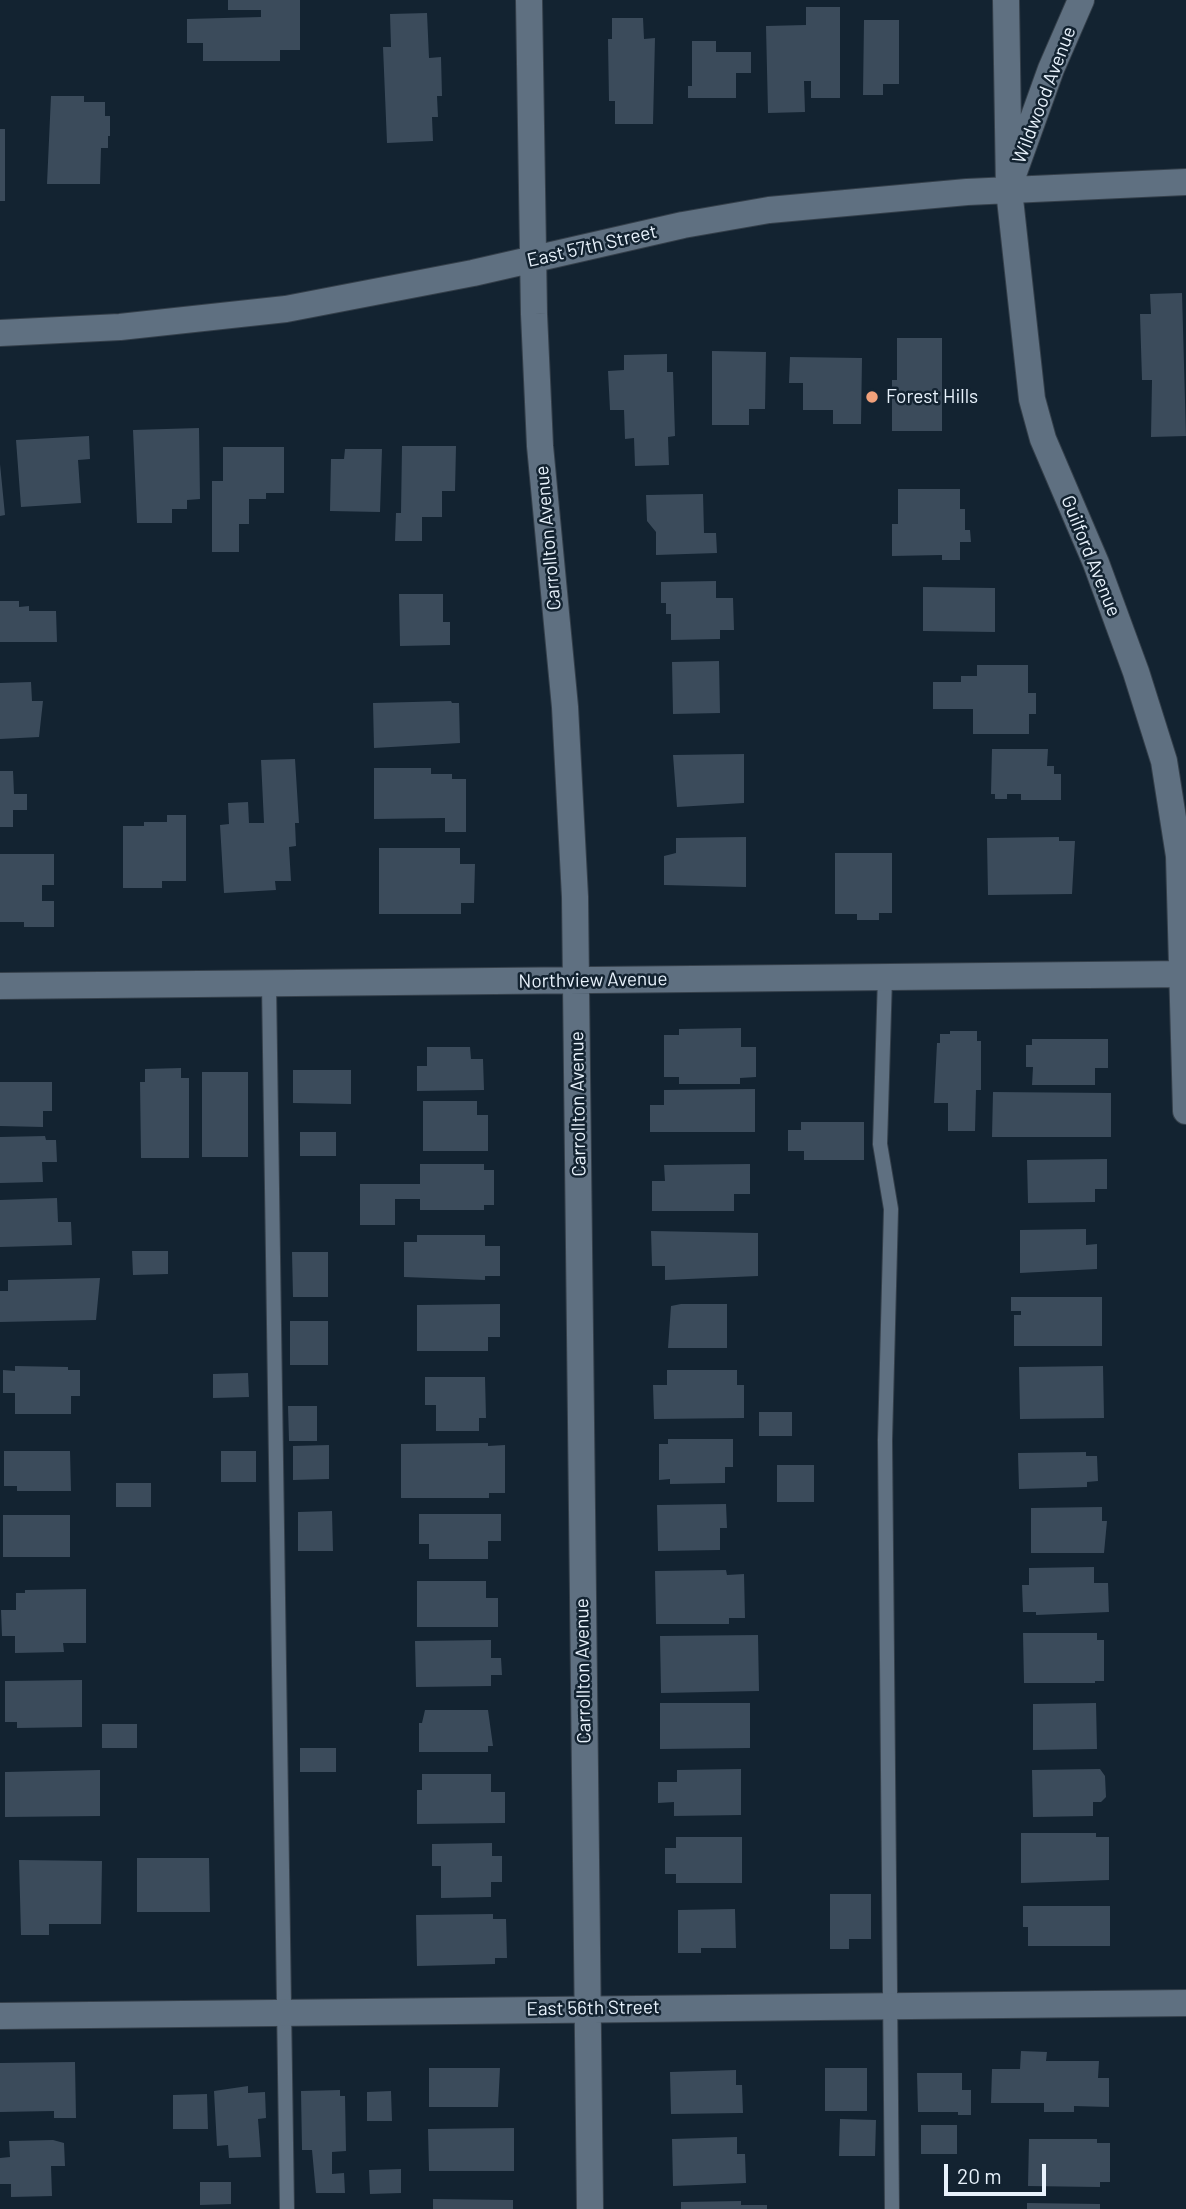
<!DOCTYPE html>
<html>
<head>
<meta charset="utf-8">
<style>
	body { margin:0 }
	#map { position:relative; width:1186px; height:2209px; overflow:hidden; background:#132331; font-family:Barlow,sans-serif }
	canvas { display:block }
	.scale { position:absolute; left:944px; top:2164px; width:102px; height:32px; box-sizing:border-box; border:4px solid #e8f2fc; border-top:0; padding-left:9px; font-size:21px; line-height:24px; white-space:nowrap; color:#e8f2fc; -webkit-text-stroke:5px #132331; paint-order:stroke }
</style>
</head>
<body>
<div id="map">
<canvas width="1186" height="2209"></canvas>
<div class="scale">20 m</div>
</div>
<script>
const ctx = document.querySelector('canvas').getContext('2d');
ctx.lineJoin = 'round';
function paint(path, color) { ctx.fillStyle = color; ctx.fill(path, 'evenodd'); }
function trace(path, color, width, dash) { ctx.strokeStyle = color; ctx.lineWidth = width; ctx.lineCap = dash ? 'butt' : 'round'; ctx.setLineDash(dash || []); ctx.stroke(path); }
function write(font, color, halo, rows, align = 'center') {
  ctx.font = font + ' Barlow,sans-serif'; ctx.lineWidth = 5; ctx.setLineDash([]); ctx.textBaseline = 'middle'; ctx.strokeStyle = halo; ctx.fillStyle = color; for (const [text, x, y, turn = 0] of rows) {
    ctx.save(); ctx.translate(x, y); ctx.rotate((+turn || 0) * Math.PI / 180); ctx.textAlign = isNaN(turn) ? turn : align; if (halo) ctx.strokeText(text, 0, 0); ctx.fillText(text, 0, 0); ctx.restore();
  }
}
const building = new Path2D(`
	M228 0H300V50H280V61H203V43H187V19L261 17V10H228Z
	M806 7H840V98H811V81H804L805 112 768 113 766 26 806 25Z
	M427 13 429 58 441 57 442 96H437L438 117H432L433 141 387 143 383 47H391L390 14Z
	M612 18H643L644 39 655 38 653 124H615V101H609L608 39H612Z
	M864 20H899V84H883V95H863Z
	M692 41H716V52H751V73H736V98H688V86H692Z
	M51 96H84V102H105V116H110V136H108V148H101L100 184H47Z
	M0 129H5V201H0Z
	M1182 293 1186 436 1151 437 1152 380H1142L1140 314H1151L1150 294Z
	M897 338H942V431H892V380H897Z
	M712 351 766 352 765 409H749V425H712Z
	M667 354V372H673L675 436 668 437 669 465 635 466 634 438 625 439 624 410H610L608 371 624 370V355Z
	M790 357 862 358 861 424H833V410H803V383H789Z
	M199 428 200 499 187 500V509H172V523H137L133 430Z
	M89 436 90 459 78 460 81 503 21 507 16 440Z
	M402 446H456L455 491H442V517H422V541H395L396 513H401Z
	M223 447H284V493H266V499H249V524H239V552H212V481H223Z
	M345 449H382L380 512 330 511 331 459H344Z
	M0 464 5 515 0 516Z
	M898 489H960V509H965V530H970L971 542H960V560H942V555L892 556V524H898Z
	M703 494 704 533H716L717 553 656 555V532L647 521 646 495Z
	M716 581V598H733L734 630H720V639L671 640V614H666V603H661V582Z
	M923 587 995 588V632L923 631Z
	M399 594H443V622H450V645L400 646Z
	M0 601H19V607L29 606V611H56L57 642H0Z
	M719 661 720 713 673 714 672 662Z
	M977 665H1028V693H1036V714H1029V734H973V709H933V682H961V676H977Z
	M31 682 32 701H43L39 737 0 739V683Z
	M451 701 452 703H459L460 743 374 748 373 703Z
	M992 749H1048L1047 766H1054V774H1061V800H1021V794H1007V799H995V794H991Z
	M744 754V803L677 807 673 755Z
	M295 759 299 823H295L296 846 289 847 291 881H275L276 890 224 893 220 825 229 824 228 803 248 802 249 823H264L261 760Z
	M374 768H431V774H452V779H466V832H445V818L374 819Z
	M0 771H13L14 794H27V810H13V827H0Z
	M167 815H186V881H162V888H123V826H144V822H167Z
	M746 837V887L664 885V856L676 853V838Z
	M1059 837V841H1075L1072 894 988 895 987 838Z
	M379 848H460V864H475L474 903H461V914H379Z
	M835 853H892V913H879V920H857V914H835Z
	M0 854H54V885H42V901H54V927H24V922H0Z
	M741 1028V1047H756V1077L740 1078V1084H679V1077H664V1035H679V1029Z
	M950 1031H977V1041H981V1090H976L975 1131H948V1103H934L937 1043H940V1034H950Z
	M1032 1039H1108V1068H1095V1085H1032L1033 1067H1026V1045H1032Z
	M427 1047H470L471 1059H483L484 1090 417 1091V1066H427Z
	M181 1068V1078H189V1158H141L140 1082H145V1069Z
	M293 1070H351V1104L293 1103Z
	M202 1072H248V1157H202Z
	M0 1082H52V1111H43V1127L0 1126Z
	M755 1089V1132H650V1105H664V1090Z
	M993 1092 1111 1093V1137H992Z
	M423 1101H477V1115H488V1151H423Z
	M801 1122H864V1160H804V1151H788V1130H801Z
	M300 1132H336V1156H300Z
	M45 1136 46 1140H56L57 1162H42L43 1182 0 1183V1137Z
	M1107 1159V1189H1095V1202L1028 1203 1027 1160Z
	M420 1164H484V1170H494V1205H484V1210H420V1199H395V1225H360V1184H420Z
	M750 1164V1194H734V1211H652V1181H665L664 1165Z
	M57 1198 58 1222H71L72 1245 0 1247V1200Z
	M1086 1229V1245L1097 1244V1269L1020 1273V1230Z
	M651 1231 758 1233V1276L665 1280V1266H652Z
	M417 1235H485V1246H500V1276H485V1280L404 1277V1242H417Z
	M132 1251H168V1274L133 1275Z
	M292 1252H328V1297H293Z
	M100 1278 96 1320 0 1322V1291H8V1280Z
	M1011 1297H1102V1346H1014V1315H1021V1311H1011Z
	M500 1304V1337H488V1351H417V1305Z
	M681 1304H727V1348H668L671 1306Z
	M290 1321H328V1365H290Z
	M15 1366 68 1367V1370H80V1396H71V1414H15V1393H3V1370L15 1371Z
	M1103 1366 1104 1418 1020 1419 1019 1367Z
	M667 1370H737V1385H744V1418L654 1419 653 1385H667Z
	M248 1373 249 1397 213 1398V1374Z
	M425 1377H485L486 1418H479V1431H436V1405H425Z
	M288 1406H317V1441H289Z
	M759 1412H792V1436H759Z
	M668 1439H733V1467H725V1483L670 1484V1479L659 1480V1444H668Z
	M488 1443V1446L505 1445V1493H489V1498H401V1444Z
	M329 1445V1479L293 1480V1446Z
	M4 1451H70L71 1491H17V1486H4Z
	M221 1451H256V1482H221Z
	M1086 1452V1456H1097L1098 1481 1087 1482V1487L1019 1489 1018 1453Z
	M777 1465H814V1502H777Z
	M116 1483H151V1507H116Z
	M726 1504 727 1528H720V1550L658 1551 657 1505Z
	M1102 1507V1521H1107L1104 1553H1031V1508Z
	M332 1511 333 1551H298V1512Z
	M419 1514H501V1541H488V1559H429V1544H419Z
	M3 1515H70V1557H3Z
	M1094 1567V1583H1108L1109 1612 1036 1615V1612H1023L1022 1585H1029V1568Z
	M726 1570 727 1575 744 1574 745 1618H729V1624H656L655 1571Z
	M417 1581H486V1598H498V1627H417Z
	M86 1589V1643H63L64 1652 15 1653V1636H2L1 1610H16V1593H25V1590Z
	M1023 1633H1097V1640H1104V1681H1095V1683H1024Z
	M758 1635 759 1691 661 1693 660 1636Z
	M491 1640V1658H501L502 1675H491V1686L416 1687 415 1641Z
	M82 1680V1727L17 1728V1722H5V1681Z
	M660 1703H750V1748L660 1749Z
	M1096 1703 1097 1749 1033 1750V1704Z
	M425 1710H488L493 1746H488V1752H419V1723H422Z
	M102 1724H137V1748H102Z
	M300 1748H336V1772H300Z
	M741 1769V1815L674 1816V1802L658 1803V1782H677V1770Z
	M1100 1769 1105 1776 1106 1797 1101 1802H1093V1816L1033 1817 1032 1770Z
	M100 1770V1816L5 1817V1772Z
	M422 1774H491V1792H505V1823L417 1824V1790H422Z
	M1021 1833H1096V1837H1109V1880L1021 1883Z
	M676 1837H742V1883H676V1874H665V1848H676Z
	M492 1843V1856H502V1882H491V1897L441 1898V1866H432V1844Z
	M137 1858H209L210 1912H137Z
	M19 1860 102 1861 101 1924H49V1935H21Z
	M830 1894H871V1939H849V1949H830Z
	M1023 1906H1110V1946H1028V1927H1023Z
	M735 1909 736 1948H701V1953H678V1910Z
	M493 1914V1919H506L507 1958H495V1964L417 1966 416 1915Z
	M1021 2051 1047 2052 1046 2061H1099L1098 2078H1109V2107L1074 2106V2112H1044V2103H991L992 2069H1020Z
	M75 2062 76 2118H54V2111L0 2112V2063Z
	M429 2068H500L498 2107H429Z
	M825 2068H867V2111H825Z
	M736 2070V2085H742L743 2113 671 2114 670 2072Z
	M917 2073H962V2090H971V2115H958V2112H918Z
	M248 2086V2093L265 2092 266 2118 258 2119 261 2157 229 2158 228 2145 217 2146 214 2091Z
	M340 2090V2096H345L346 2151 332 2152V2174L344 2173 345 2193H316L312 2150H302L301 2091Z
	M391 2091 392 2121H367V2092Z
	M207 2094 208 2129H173V2095Z
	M840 2119 876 2120 875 2156H839Z
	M921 2125H957V2154H921Z
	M514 2128V2171H429L428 2129Z
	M737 2137V2154H745L746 2183 673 2186 672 2139Z
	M1029 2139H1097V2143H1110V2182H1100V2187L1028 2186Z
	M53 2140 64 2143 65 2166H51L52 2196 11 2197V2184H0V2158L10 2157 9 2141Z
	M401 2169V2193L370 2194 369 2170Z
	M200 2182H231V2204L200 2205Z
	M433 2199 513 2200V2209H433Z
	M741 2201V2205H767V2209H681V2202Z
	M1027 2203 1100 2204V2209H1027Z`);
const service = new Path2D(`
	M885 977 880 1144 891 1209 885 1440 892 2209
	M269 984 287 2209`);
const minor = new Path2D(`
	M529 0 534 314 540 446 565 707 575 897 590 2209
	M1006 0 1009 190 1032 399 1043 439 1096 563 1136 672 1164 761 1179 856 1186 1111
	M1014 172 1051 69 1081 0
	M0 333 120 327 286 309 473 273 683 225 769 210 967 192 1186 182
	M0 986 1186 974
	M0 2016 1186 2003`);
const markers = [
	[872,397,7,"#f1a17b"]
];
const streetNames = [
	["Wildwood Avenue",1044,95,-69],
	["East 57th Street",592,246,-13],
	["Carrollton Avenue",548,538,-95],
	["Guilford Avenue",1091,556,68],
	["Northview Avenue",593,980,-1],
	["Carrollton Avenue",578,1104,-91],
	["Carrollton Avenue",583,1671,-91],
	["East 56th Street",593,2008,-1]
];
const poiNames = [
	["Forest Hills",886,397]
];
paint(building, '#3b4b5b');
trace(service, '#343f4a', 16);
trace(minor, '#343f4a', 28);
trace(service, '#5f7081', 14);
trace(minor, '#5f7081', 26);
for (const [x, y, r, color] of markers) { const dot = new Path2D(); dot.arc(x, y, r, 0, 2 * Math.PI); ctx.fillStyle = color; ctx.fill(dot); trace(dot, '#132331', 2.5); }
write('19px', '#e8f2fc', '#132331', streetNames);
write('19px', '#e8f2fc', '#132331', poiNames, 'left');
</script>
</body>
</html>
